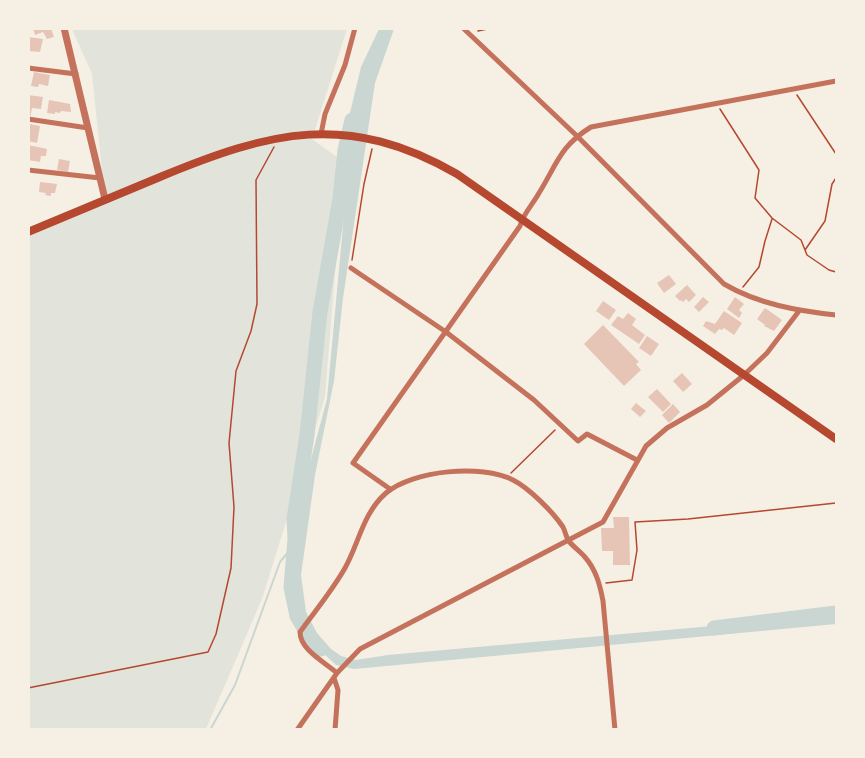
<!DOCTYPE html>
<html>
<head>
<meta charset="utf-8">
<style>
	body { margin:0 }
	#map { position:relative; width:865px; height:758px; overflow:hidden; background:#f6efe4; font-family:"IBM Plex Sans",sans-serif }
	canvas { display:block }
	.frame { position:absolute; inset:0; border:30px solid #f6efe4; pointer-events:none }
</style>
</head>
<body>
<div id="map">
<canvas width="865" height="758"></canvas>
<div class="frame"></div>
</div>
<script>
const ctx = document.querySelector('canvas').getContext('2d');
ctx.lineJoin = 'round';
function paint(path, color) { ctx.fillStyle = color; ctx.fill(path, 'evenodd'); }
function trace(path, color, width, dash) { ctx.strokeStyle = color; ctx.lineWidth = width; ctx.lineCap = dash ? 'butt' : 'round'; ctx.setLineDash(dash || []); ctx.stroke(path); }
const green = new Path2D(`
	M72 29H347L312 139 344 162 325 397 262 599 206 729H29L28 232 105 199 92 74Z`);
const water = new Path2D(`
	M379 29H394L375 83 343 298 334 381 315 475 301 575 306 612 317 633 331 649 341 656 356 660 388 655 836 615V624L354 669 336 665 311 642 299 615 295 572 307 474 327 399 348 172 349 117 361 67Z`);
const stream = new Path2D(`
	M210 730 235 685 280 562 294 545`);
const river = new Path2D(`
	M714 628 836 613
	M321 649 311 640 297 616 291 587 295 539 294 519 307 435 320 312 340 199 345 150 352 120`);
const building = new Path2D(`
	M33 28H51L54 37 47 39 43 32 35 35Z
	M28 37 43 39 40 52 28 51Z
	M34 72 50 75 48 86 39 84 38 87 31 86Z
	M28 95 43 97 41 109 32 108 30 118Z
	M49 100 70 104 71 112 61 111 60 113 55 112V114L47 113Z
	M29 124 40 126 37 143 28 141Z
	M28 145 47 149 46 156H41L40 162 28 160Z
	M59 159 70 161 68 172 57 170Z
	M40 182 57 184 55 193H51V196L45 195 46 193 39 192Z
	M669 275 676 284 664 293 657 283Z
	M687 285 696 295 689 302 686 299 683 302 681 300 680 301 675 296Z
	M703 297 709 302 699 312 694 307Z
	M735 297 744 304 739 310 742 313 739 318 727 309Z
	M603 301 616 310 609 320 596 311Z
	M765 308 782 320 774 331 764 326 765 325 757 319Z
	M724 311 742 323 734 335 724 328 722 330 719 329 715 334 703 326 706 321 715 324Z
	M628 313 636 319 632 325 645 335 639 344 611 325 618 316 623 319Z
	M603 325 639 362 636 364 641 370 624 386 584 344Z
	M647 336 659 344 651 356 639 348Z
	M682 373 692 384 683 392 673 381Z
	M657 389 671 404 663 412 648 397Z
	M636 403 646 411 640 417 631 409Z
	M673 404 680 412 669 423 662 415Z
	M613 517H629L630 565H613V551H602L601 528H614Z`);
const path = new Path2D(`
	M478 31 492 28
	M797 95 836 154
	M720 109 759 170 755 198 772 218 801 240 807 255 829 270 836 272
	M805 250 825 221 832 184 836 178
	M352 260 364 184 372 149
	M743 287 759 267 765 241 772 219
	M511 473 555 430
	M606 583 632 580 637 550 635 522 688 519 836 503
	M28 688 208 652 216 634 231 568 234 507 229 443 236 371 251 331 257 304 256 180 274 147`);
const minor = new Path2D(`
	M463 28 577 136 724 284C758 304 798 311 836 315
	M28 68 76 74
	M28 119 88 128
	M321 134 325 114 345 65 355 28
	M28 170 100 178
	M351 268 446 332 534 400 578 441 587 434 637 460
	M390 489 353 463 520 226C523 214 533 204 539 193 557 164 560 146 591 127L836 81
	M337 673C325 662 300 650 300 632 315 611 332 591 345 568 359 543 363 513 386 493 413 470 482 464 513 480 529 488 553 512 563 527 565 531 566 536 568 540 572 546 579 550 584 556 596 569 600 585 603 601L615 730
	M334 678 338 690 335 730
	M297 730 337 673 360 649 603 522 646 446 667 428 707 405 744 375 767 353 799 311`);
const tertiary = new Path2D(`
	M64 28 105 199`);
const primary = new Path2D(`
	M28 232C72 214 116 195 160 177 271 131 347 111 457 174L836 439`);
paint(green, '#e2e4dc');
paint(water, '#c9d6d2');
trace(stream, '#c9d6d2', 2);
trace(river, '#c9d6d2', 15);
paint(building, '#e6c5b7');
trace(path, '#b5482f', 1.5);
trace(minor, '#c5725c', 5);
trace(tertiary, '#c5725c', 7);
trace(primary, '#b5482f', 8);
</script>
</body>
</html>
